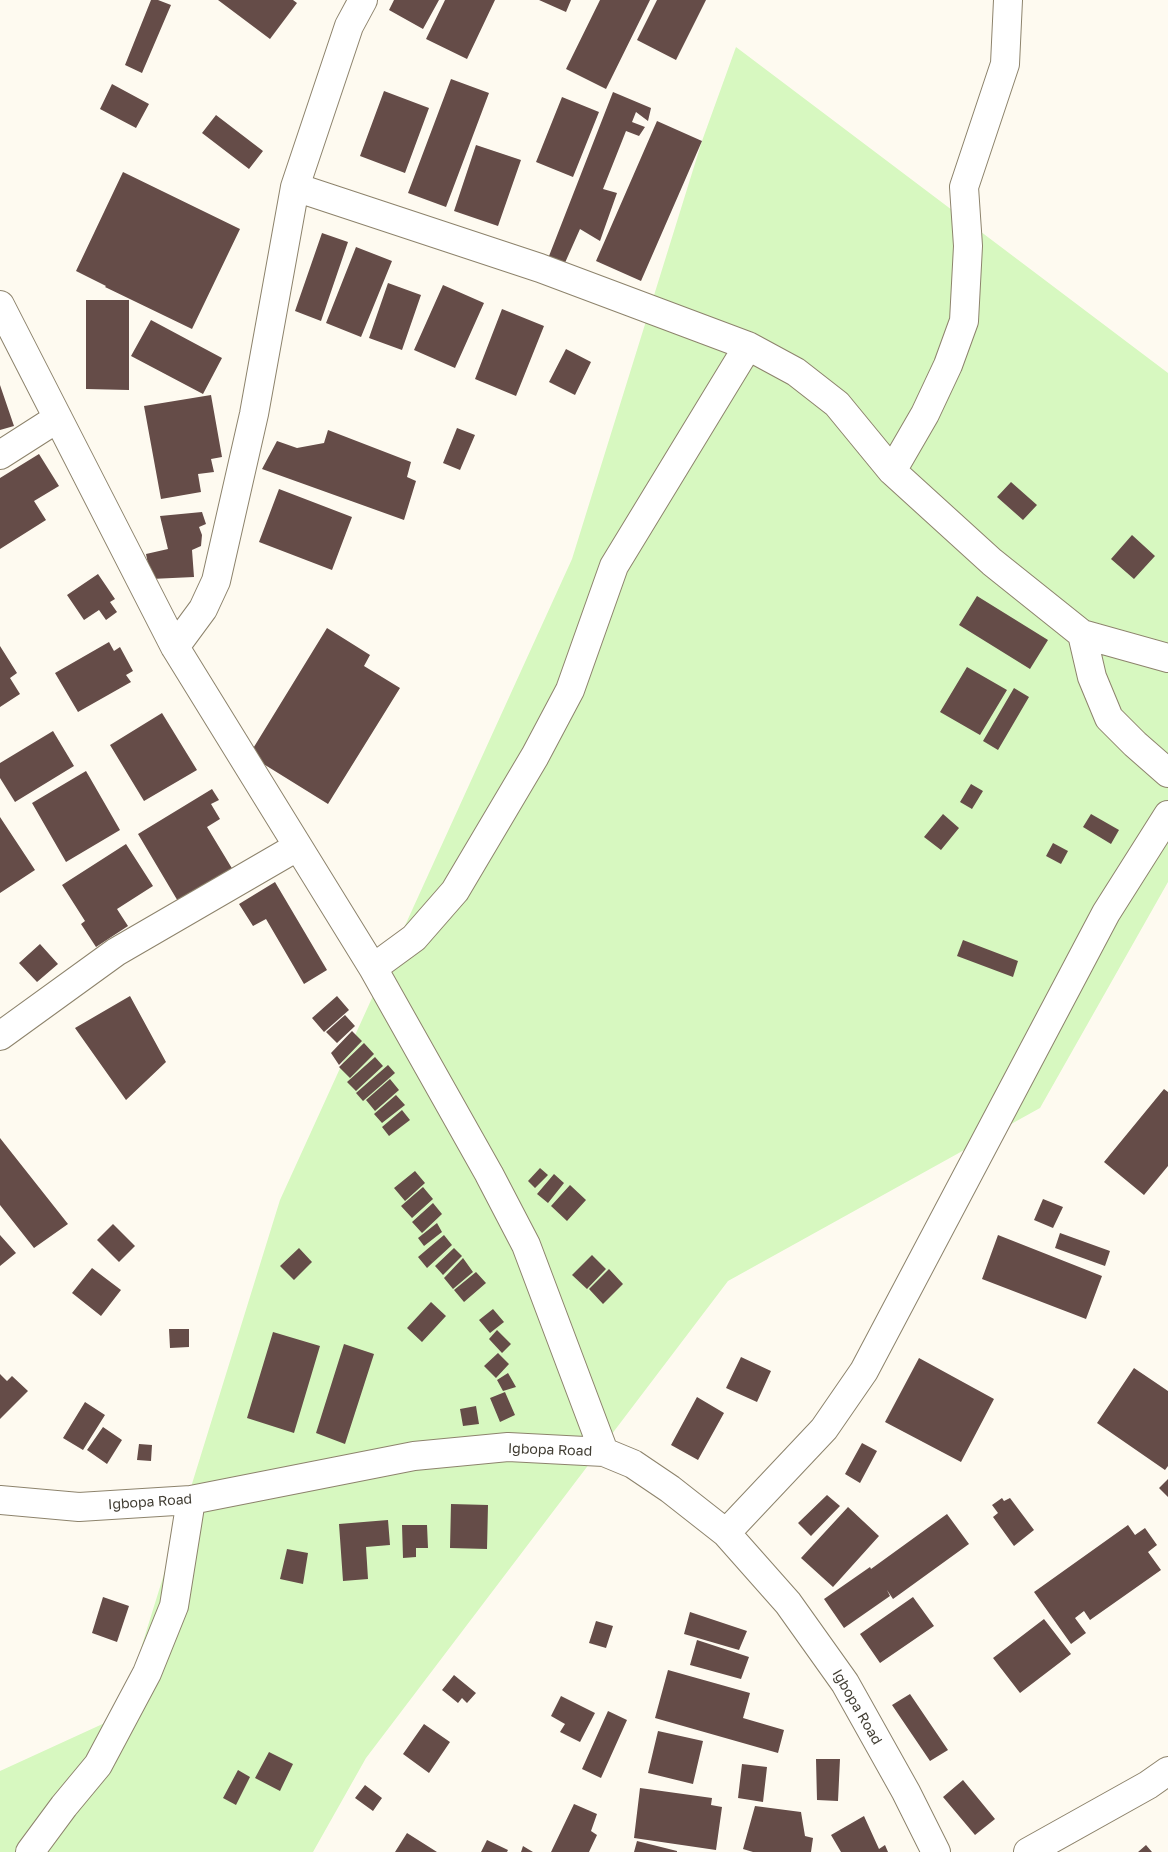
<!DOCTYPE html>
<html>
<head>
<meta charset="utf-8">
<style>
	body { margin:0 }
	canvas { display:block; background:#fefaf0 }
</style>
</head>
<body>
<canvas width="1168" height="1852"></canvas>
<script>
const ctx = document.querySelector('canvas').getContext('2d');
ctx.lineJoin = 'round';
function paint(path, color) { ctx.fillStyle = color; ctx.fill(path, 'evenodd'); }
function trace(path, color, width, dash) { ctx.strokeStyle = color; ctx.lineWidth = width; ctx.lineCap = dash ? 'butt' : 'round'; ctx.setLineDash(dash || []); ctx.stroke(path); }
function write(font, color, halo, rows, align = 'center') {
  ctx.font = font + ' "Golos Text",sans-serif'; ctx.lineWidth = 5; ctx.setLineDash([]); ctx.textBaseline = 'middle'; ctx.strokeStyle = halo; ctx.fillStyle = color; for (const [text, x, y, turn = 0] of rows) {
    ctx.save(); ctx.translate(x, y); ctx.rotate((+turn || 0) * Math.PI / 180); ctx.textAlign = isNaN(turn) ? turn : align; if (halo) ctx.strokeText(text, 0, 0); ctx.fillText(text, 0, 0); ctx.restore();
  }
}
const green = new Path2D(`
	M736 47 1168 373V882L1040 1108 728 1281 366 1758 313 1852H0V1771L120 1716 280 1200 572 559 702 141Z`);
const building = new Path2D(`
	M151 0H158L171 5 142 73 125 65Z
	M218 0H293L297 3 270 39Z
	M394 0H439L423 29 389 10Z
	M445 0H495L467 59 426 39Z
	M539 0H571L566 12Z
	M600 0H650L606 89 566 69Z
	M657 0H706L676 60 637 40Z
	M451 79 489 93 446 207 408 193Z
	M112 84 149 104 136 128 100 109Z
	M384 91 429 108 405 173 360 156Z
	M613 92 651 108 648 121 636 112 632 122 645 127 639 136 626 131 603 189 617 193 600 241 580 229 564 265 549 256Z
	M562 97 599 112 573 177 536 162Z
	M216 115 263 151 249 169 202 133Z
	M657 121 702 141 641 281 596 261Z
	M476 145 521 160 498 226 454 211Z
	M123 172 240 229 192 329 105 287 106 286 76 271Z
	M322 233 348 242 321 321 295 311Z
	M356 247 392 261 361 337 326 323Z
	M388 283 421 295 402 350 369 338Z
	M443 285 484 303 455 368 414 350Z
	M86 300H129V390L86 389Z
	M502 309 544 326 516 396 475 379Z
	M151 320 222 358 203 394 131 356Z
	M566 349 591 362 575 395 549 382Z
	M0 385 14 426 0 430Z
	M211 395 222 457 211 459 214 472 198 474 201 492 161 499 144 406Z
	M457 428 475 435 460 470 443 463Z
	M328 430 411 462 407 477 416 481 404 520 262 469 277 441 297 448 324 443Z
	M39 454 59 486 34 501 46 520 0 549V478Z
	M1011 482 1037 505 1023 520 997 497Z
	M279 489 352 517 332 570 259 542Z
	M202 512 206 524 199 527 202 535 201 546 192 550 194 577 151 579 146 554 168 549 160 516Z
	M1132 535 1155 556 1134 579 1111 559Z
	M98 574 115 599 110 602 117 612 106 620 99 610 84 620 67 595Z
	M977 596 1048 640 1030 669 959 625Z
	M327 628 370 655 364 666 400 688 328 804 249 755Z
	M109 642 114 651 120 647 133 671 126 675 131 682 78 712 55 673Z
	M0 646 17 673 10 678 20 694 0 707Z
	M967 667 1007 690 980 735 940 712Z
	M1014 688 1029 697 998 750 983 741Z
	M162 713 197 770 144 801 110 745Z
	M53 731 74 766 15 802 0 778V763Z
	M86 771 120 830 66 862 32 803Z
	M971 784 983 791 972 809 960 802Z
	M212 789 219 800 211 804 220 819 207 827 233 870 179 903 138 834Z
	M943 814 959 828 941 850 924 837Z
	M1091 814 1119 830 1111 844 1083 827Z
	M0 817 35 870 0 893Z
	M1053 843 1068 851 1061 864 1046 856Z
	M126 844 153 886 117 909 128 926 96 947 81 924 85 921 62 885Z
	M275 882 327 970 304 984 266 919 253 926 239 904Z
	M963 940 1018 961 1013 977 957 956Z
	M40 944 58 964 37 982 19 963Z
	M130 996 166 1062 126 1100 75 1028Z
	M337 996 349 1010 324 1032 312 1018Z
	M345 1015 355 1026 337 1043 326 1032Z
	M352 1031 362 1041 339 1065 331 1053Z
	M364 1043 374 1054 350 1078 339 1067Z
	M375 1057 383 1066 356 1091 347 1082Z
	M388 1065 395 1073 363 1101 356 1093Z
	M390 1079 399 1090 375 1111 366 1100Z
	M1164 1089 1168 1092V1166L1144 1195 1104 1162Z
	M396 1095 405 1105 382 1123 374 1114Z
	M402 1110 410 1120 389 1136 382 1127Z
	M0 1138 68 1224 34 1248 0 1205Z
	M540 1168 548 1175 535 1188 528 1181Z
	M415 1171 425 1183 405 1201 394 1188Z
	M554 1174 564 1183 548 1203 537 1194Z
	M570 1185 586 1200 567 1221 551 1206Z
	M423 1187 433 1199 412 1218 401 1206Z
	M1043 1199 1063 1207 1053 1228 1034 1220Z
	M433 1203 442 1214 422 1233 412 1222Z
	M437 1223 442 1232 424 1246 418 1238Z
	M113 1224 135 1246 119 1262 97 1240Z
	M1060 1233 1110 1251 1105 1266 1055 1248Z
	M0 1235 16 1253 0 1266Z
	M444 1235 452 1245 427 1268 418 1257Z
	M998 1235 1102 1276 1086 1319 982 1279Z
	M299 1248 312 1262 294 1280 280 1266Z
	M454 1248 462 1256 443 1275 435 1266Z
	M592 1255 606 1269 587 1289 572 1275Z
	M463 1258 473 1272 453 1289 444 1278Z
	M92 1268 121 1290 101 1316 72 1293Z
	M609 1269 623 1284 603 1304 589 1289Z
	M476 1272 486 1283 464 1302 454 1290Z
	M431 1302 446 1316 422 1342 407 1328Z
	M493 1309 504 1322 490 1333 479 1320Z
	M169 1329H189V1347L170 1348Z
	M497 1330 511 1344 502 1353 489 1339Z
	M273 1332 320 1346 294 1433 247 1418Z
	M344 1344 374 1354 345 1444 316 1433Z
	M498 1353 509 1364 496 1378 484 1366Z
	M741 1357 771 1371 757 1402 726 1388Z
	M919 1358 994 1399 961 1462 885 1422Z
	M1134 1368 1168 1391V1466L1165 1470 1097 1423Z
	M508 1373 516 1387 503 1391 497 1380Z
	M0 1374 7 1381 12 1376 28 1391 0 1419Z
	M505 1392 515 1415 500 1422 490 1398Z
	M697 1397 724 1413 698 1460 671 1445Z
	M85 1402 105 1415 83 1450 63 1438Z
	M476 1406 479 1424 463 1426 460 1409Z
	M103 1427 122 1440 107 1464 87 1450Z
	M862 1443 877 1451 860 1483 845 1474Z
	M139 1444 152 1445 151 1461 137 1460Z
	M1168 1479V1497L1159 1488Z
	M827 1495 840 1506 811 1536 798 1523Z
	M1002 1498 1004 1501 1010 1498 1034 1530 1014 1546 993 1517 998 1513 992 1505Z
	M451 1504 488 1505 487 1549 450 1548Z
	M848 1507 879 1536 833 1587 801 1558Z
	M947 1514 969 1544 893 1599 887 1590 890 1596 844 1628 824 1599 870 1567 871 1569Z
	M388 1520 390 1545 366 1547 368 1579 343 1581 339 1524Z
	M402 1525H427L428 1548H416V1557L403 1558Z
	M1128 1525 1135 1535 1145 1528 1157 1545 1148 1552 1161 1570 1090 1620 1084 1611 1075 1618 1086 1633 1071 1644 1034 1592Z
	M287 1549 308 1553 303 1584 280 1579Z
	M103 1597 129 1606 117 1642 92 1633Z
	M913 1597 934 1626 880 1663 860 1634Z
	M690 1612 747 1631 739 1650 684 1634Z
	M1044 1619 1071 1654 1020 1693 993 1658Z
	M596 1621 613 1626 606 1648 589 1643Z
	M697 1640 749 1657 741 1679 690 1665Z
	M668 1670 750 1693 743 1718 784 1730 778 1753 655 1718Z
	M454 1675 476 1693 467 1703 462 1698 458 1703 442 1690Z
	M910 1694 948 1750 930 1761 892 1705Z
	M561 1696 595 1713 580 1742 560 1732 565 1724 551 1716Z
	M608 1711 627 1720 601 1778 582 1769Z
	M424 1724 450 1742 429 1773 403 1754Z
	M658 1731 703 1741 693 1784 648 1773Z
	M269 1752 293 1764 280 1791 255 1778Z
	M816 1759H840L838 1801 817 1800Z
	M742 1764 767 1767 763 1802 738 1798Z
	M238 1770 250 1777 236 1805 223 1798Z
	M963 1780 995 1819 975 1835 943 1797Z
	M365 1785 382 1798 373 1811 355 1798Z
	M640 1788 712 1798 711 1805 722 1807 716 1850 634 1838Z
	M574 1804 597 1814 591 1831 597 1835 589 1852H551Z
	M755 1806 801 1812 805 1836 813 1838 811 1852H753L743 1849Z
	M864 1816 879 1849 885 1845 888 1852H841L831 1835Z
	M407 1833 437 1852H395Z
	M487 1840 508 1850 507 1852H481Z
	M637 1841 677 1851V1852H634Z
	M1146 1845 1152 1852H1138Z
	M523 1846 533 1852H521Z`);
const minor = new Path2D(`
	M295 187 540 268 748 346 796 372 837 404 892 471 992 562 1082 634 1168 658
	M0 305 175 647 373 968 489 1174 526 1245 604 1452
	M0 455 58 418
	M892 471 925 414 948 365 964 321 968 246 964 187 1005 64 1008 0
	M1082 634 1092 677 1109 718 1135 744 1168 773
	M175 647 203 609 216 581 254 414 295 187 349 26 363 0
	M373 968 414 938 455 891 535 756 570 690 614 566 748 346
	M0 1036 116 952 297 847
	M0 1500 79 1507 191 1500 414 1456 508 1447 604 1452 633 1464 670 1489 726 1533 788 1603 845 1683 906 1792 936 1852
	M726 1533 824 1429 864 1371 1106 913 1168 815
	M30 1852 64 1806 98 1765 147 1673 174 1606 191 1500
	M1028 1852 1148 1785 1168 1771`);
const streetNames = [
	["Igbopa Road",550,1450,2],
	["Igbopa Road",150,1502,-4],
	["Igbopa Road",857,1707,60]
];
paint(green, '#d7f8c0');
paint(building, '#654c48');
trace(minor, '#8d836c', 30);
trace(minor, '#fff', 28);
write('14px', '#413d33', '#fff', streetNames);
</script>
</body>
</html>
